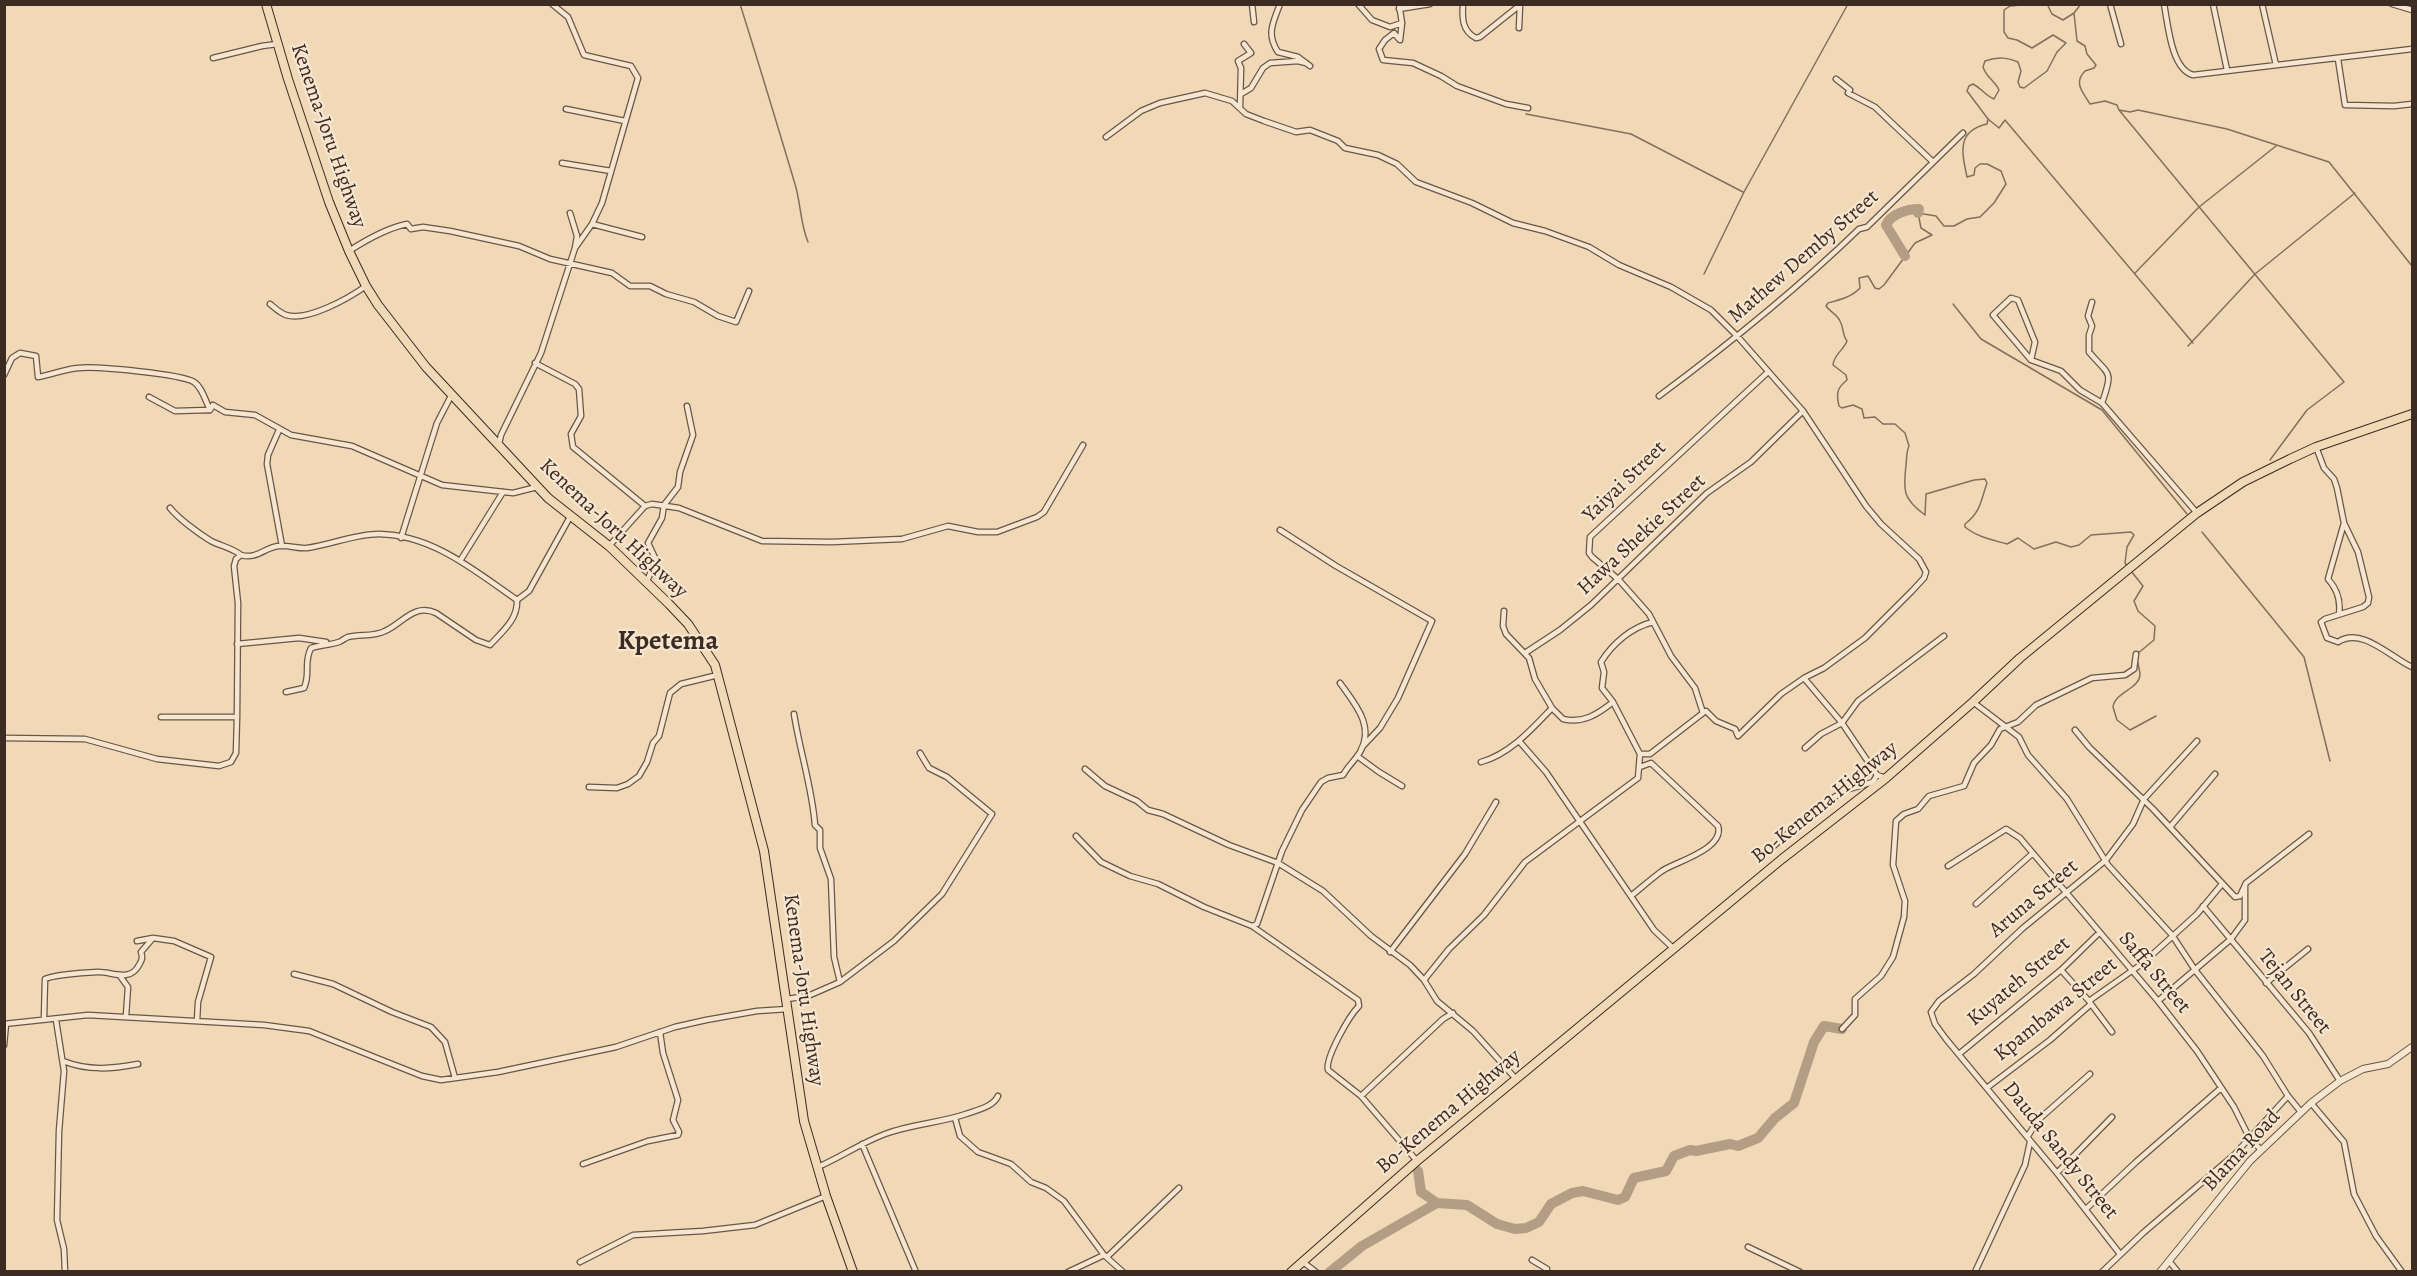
<!DOCTYPE html>
<html>
<head>
<meta charset="utf-8">
<style>
	body { margin:0 }
	#map { position:relative; width:2417px; height:1276px; overflow:hidden; background:#f1d8b6; font-family:Alegreya,serif }
	canvas { display:block }
	.frame { position:absolute; inset:0; border:6px solid #3c2b23; pointer-events:none }
</style>
</head>
<body>
<div id="map">
<canvas width="2417" height="1276"></canvas>
<div class="frame"></div>
</div>
<script>
const ctx = document.querySelector('canvas').getContext('2d');
ctx.lineJoin = 'round';
function trace(path, color, width, dash) { ctx.strokeStyle = color; ctx.lineWidth = width; ctx.lineCap = dash ? 'butt' : 'round'; ctx.setLineDash(dash || []); ctx.stroke(path); }
function write(font, color, halo, rows, align = 'center') {
  ctx.font = font + ' Alegreya,serif'; ctx.lineWidth = 4.5; ctx.setLineDash([]); ctx.textBaseline = 'middle'; ctx.strokeStyle = halo; ctx.fillStyle = color; for (const [text, x, y, turn = 0] of rows) {
    ctx.save(); ctx.translate(x, y); ctx.rotate((+turn || 0) * Math.PI / 180); ctx.textAlign = isNaN(turn) ? turn : align; if (halo) ctx.strokeText(text, 0, 0); ctx.fillText(text, 0, 0); ctx.restore();
  }
}
const stream = new Path2D(`
	M740 4C759 64 777 124 795 184 801 204 800 223 808 242
	M2032 4 2010 6 2004 10V32L2008 38 2017 40 2032 48 2053 35 2066 43 2057 52 2047 71 2024 88 2020 87 2018 82 2021 71 2018 62C2006 57 1997 57 1985 61L1983 67C1986 77 1995 81 1999 90L1994 99C1986 96 1981 88 1973 84L1969 86 1967 91 1988 119 1987 124C1956 131 1962 153 1967 177L1974 175 1975 168 1980 164H1987L2001 171 2006 184 1994 203 1980 217 1967 219 1954 226H1944L1936 216 1918 213 1921 228 1932 235 1915 243 1884 285 1879 289 1875 288 1868 276 1859 278 1860 288C1852 297 1839 300 1828 303L1826 306C1830 312 1837 314 1840 321 1844 328 1842 335 1847 341 1843 351 1834 354 1833 365L1846 375 1847 380C1837 388 1836 393 1839 406L1842 408 1853 405 1862 409 1864 418 1875 417 1883 424H1895L1905 433 1909 446C1906 453 1907 458 1906 465 1903 491 1903 499 1925 515L1926 494 1974 480 1985 479 1987 483C1981 500 1981 512 1965 524V527C1977 537 1993 540 2007 544L2018 538 2034 549 2056 542 2071 547 2079 545 2091 535 2131 532 2134 535 2127 547 2125 563 2128 567
	M2047 4 2052 14 2063 20 2074 13 2081 4
	M2074 13 2077 41 2085 46 2087 54 2096 65 2094 68 2085 71C2073 83 2083 92 2090 104L2105 101 2117 105 2119 110 2130 112 2138 110 2227 129 2329 162 2412 266
	M2119 110 2344 382 2307 410 2270 460
	M1526 114 1631 134 1743 192
	M1988 119 1999 128 2005 120 2193 343
	M2135 273 2199 207 2276 146
	M1704 274 1744 192 1848 4
	M1953 304 1981 339 2102 410 2187 514
	M2188 346 2255 274 2355 193
	M2202 532 2304 657 2330 761
	M2131 571 2143 586 2134 601 2138 611 2155 626 2154 640 2137 654
	M2137 660C2138 664 2140 671 2140 675 2139 689 2115 692 2113 707L2117 720 2130 730 2156 716`);
const river = new Path2D(`
	M1905 256 1886 225C1891 214 1907 209 1919 209L1918 213
	M1418 1171 1421 1192 1437 1203 1467 1205 1497 1224 1515 1229 1526 1228 1539 1222 1551 1204 1572 1193 1583 1191 1618 1200 1625 1197 1634 1178 1666 1171 1674 1156 1690 1150 1696 1151 1730 1144 1738 1146 1758 1138 1775 1118 1794 1103 1814 1042 1824 1026 1842 1029
	M1330 1272 1362 1246 1437 1203`);
const minor = new Path2D(`
	M552 4 568 17 584 55 631 66 638 78 602 203 592 224 575 248
	M1252 4 1254 22
	M1280 4C1273 23 1266 34 1278 52L1298 57 1310 66
	M1358 4 1372 20 1390 27 1402 23
	M1399 4 1402 23 1400 40
	M1463 4C1462 18 1462 31 1476 38L1480 37 1520 5 1519 28
	M2110 4 2121 44
	M2164 4C2168 24 2171 69 2193 75L2412 49
	M2213 4 2227 70
	M2262 4 2276 65
	M2392 4 2412 10
	M1399 9 1430 4
	M1399 39 1394 33 1385 40 1379 49 1383 60 1413 63 1441 76 1457 86 1506 104 1528 108
	M213 58 262 46 277 44
	M2338 59 2345 105 2394 106 2412 104
	M1836 79 1850 90 1848 93 1875 107 1932 161
	M1241 94 1251 88 1263 68 1270 63 1298 61 1306 63
	M1240 106 1241 68 1238 61 1251 53 1244 44
	M566 109 625 121
	M1106 137 1141 111 1160 103 1205 93 1232 101 1246 114 1264 121 1296 132 1310 130 1338 141 1345 148 1378 155 1397 164 1416 182 1472 203 1513 223 1545 231 1589 247 1619 265 1671 287 1711 310 1738 337 1803 411 1866 506 1881 524 1919 559 1926 572 1924 578 1912 591 1865 638 1824 668 1804 678 1781 694 1738 736 1735 729 1716 721 1706 711 1703 713 1695 688 1671 656 1649 614 1619 580 1592 557 1589 553 1590 537 1768 372
	M562 163 611 171
	M592 224 642 237
	M349 251C366 240 387 228 407 224L411 229 423 227 450 231 519 246 550 259 612 273 630 286H650L666 294 694 302 718 316 736 322 749 291
	M2092 302 2088 316 2092 326 2089 335V352C2109 376 2114 369 2102 403
	M270 304C275 308 280 313 286 315 307 322 349 298 366 286
	M2031 360 2035 342 2018 300 2011 298 1993 315 2031 360 2061 371 2080 390 2102 403 2197 513
	M535 363 575 384 579 389 581 416 571 434 573 447 645 506
	M4 375 12 358 20 353 36 356 38 377C52 375 64 369 78 368 96 366 181 374 194 382 202 387 206 402 210 410
	M1659 396C1729 344 1796 290 1859 229L1867 227 1963 133
	M149 397 175 411 210 410 213 405 225 412 255 415 291 435 352 446 442 485 513 493 537 487
	M279 430 268 455 267 464 282 546
	M499 444 501 435 541 353 575 248 577 236 570 213
	M2316 447 2324 468 2334 479 2337 488 2344 523 2358 552 2369 597 2368 603 2363 607 2325 619 2321 622 2327 638 2338 642C2362 626 2391 658 2412 667
	M170 508C179 519 198 533 211 541 221 546 232 548 241 555
	M1280 530 1336 566 1432 621 1398 698 1380 728 1363 746
	M401 538 437 423 452 394
	M609 546 645 506 652 504 679 508 762 541 832 542 902 539 948 526 978 532H997L1037 517 1044 512 1083 445
	M460 561 503 492
	M647 581 656 560 648 543 662 518 664 505 678 487 680 472 693 435 687 406
	M2339 614C2341 600 2337 589 2328 579L2344 523
	M237 644 299 638 326 642
	M1525 653 1560 630 1591 605 1707 493 1751 462 1803 411
	M1804 678 1842 723 1877 775 1886 778
	M286 692 304 688C311 672 303 664 311 648 321 645 330 645 339 642 342 641 345 638 348 637 360 634 374 637 385 631 403 623 414 603 436 613L476 640 490 645C503 631 518 619 517 600L529 591 570 517
	M1973 702 2019 737 2028 755 2067 799 2108 865 2172 935 2195 970 2263 1056 2288 1096 2301 1112
	M1552 708 1563 719C1583 724 1598 714 1613 702
	M794 714C800 752 812 787 815 825L820 830V848L831 879 834 957 840 982
	M161 717H237
	M2075 730 2089 747 2153 809 2235 897 2240 896 2246 883 2309 834
	M4 738 85 739 157 759 219 766 231 762 236 753 237 717 238 603 234 566 236 559 241 555C257 560 266 546 280 546 289 545 298 549 307 548 331 545 354 534 379 534 433 535 475 571 517 600
	M1519 741 1546 772 1654 930 1674 949
	M1805 748 1821 734 1842 723 1858 701 1944 636
	M1640 754H1650L1703 713
	M1357 756 1379 772 1402 786
	M1481 762C1510 754 1532 729 1552 708L1535 679 1529 658 1506 634 1503 626 1504 611
	M1085 769 1105 786 1137 801 1148 810 1163 814 1229 845 1278 863 1323 891 1371 936 1410 965 1424 980 1437 1001 1473 1031 1516 1079
	M589 787 617 788 628 784 639 776 647 762 653 743 659 736 670 693 681 684 718 675
	M2170 827 2215 774
	M1076 836 1101 862 1130 876 1158 884 1204 907 1252 926 1257 924 1282 851 1302 810 1321 782 1328 778 1343 775C1348 766 1356 759 1360 752 1375 726 1355 704 1340 683
	M1769 850 1818 807 1846 790 1873 782 1877 775
	M1948 866 2006 829 2020 838 2158 1001 2197 1051 2234 1107 2249 1137 2261 1150
	M1631 896C1641 888 1651 879 1662 871 1675 862 1725 849 1718 826L1651 763 1640 767
	M1976 904 2033 853
	M2203 906 2309 1033 2340 1081
	M1252 926 1358 1000 1359 1006C1349 1016 1325 1058 1328 1070L1361 1096 1417 1161
	M137 941 153 938
	M1390 952 1465 854 1496 802
	M2061 970 2089 1001
	M294 974 333 984 392 1012 431 1027 445 1042 455 1078
	M120 976 128 987 126 1016
	M1424 980 1449 949 1484 915 1525 862 1638 778 1640 754 1613 702 1602 688 1604 672 1601 662C1613 643 1632 627 1653 622
	M2266 983 2308 949
	M787 999 808 996 840 982 894 941 942 894 992 814 947 777 929 768 920 753
	M2158 1001 2231 939 2245 920V886
	M2091 1004 2112 1032
	M44 1018 45 979C56 974 84 973 97 972 111 971 130 983 139 965 142 960 143 958 141 952L153 938 174 941 211 957 198 1002 197 1021
	M56 1020 64 1071 59 1131 57 1220 64 1249 65 1272
	M4 1024 88 1015 264 1025 309 1031 422 1076 441 1080 498 1072 616 1047 675 1027 706 1020 757 1011 788 1009
	M1842 1029 1855 1015V999L1881 976 1893 957 1904 917 1905 901 1893 865 1896 821 1904 814 1918 809 1929 796 1964 786 1974 763 1991 745 2000 729 2018 722 2036 705 2092 678 2125 675 2134 669 2136 654
	M4 1045 6 1024
	M1959 1054 2061 970 2099 933
	M63 1061C88 1071 112 1069 138 1064
	M1988 1087 2050 1040 2091 1004 2089 1001 2143 963 2197 914 2222 884
	M1361 1096 1443 1019 1453 1013
	M2311 1103 2344 1142 2354 1194 2376 1236 2402 1272
	M955 1118 960 1136 978 1152 1011 1164 1031 1182 1046 1188 1064 1201 1104 1255
	M2028 1136 2037 1121 2090 1074
	M862 1144 916 1272
	M583 1164 648 1141 678 1135 679 1132 673 1120 678 1100 663 1053 660 1032
	M818 1167C841 1157 861 1143 885 1134 911 1124 940 1123 966 1114 977 1110 993 1107 998 1096
	M2057 1173 2112 1117
	M2086 1209 2136 1162 2221 1088
	M1748 1247 1800 1272
	M2120 1254 2057 1173 1946 1039 1935 1024 1931 1012 1939 1001 1974 974 2023 928 2106 860 2133 824 2144 799 2197 741
	M1107 1257 1179 1188
	M1532 1260 1547 1269V1272
	M2169 1261 2178 1272
	M580 1262 633 1235 703 1231 755 1225 826 1196
	M1303 1262 1316 1272
	M1068 1272 1104 1255 1123 1272
	M1975 1272 2025 1165 2030 1142
	M2102 1272 2143 1233 2234 1155 2288 1096`);
const tertiary = new Path2D(`
	M2160 1272 2250 1161 2311 1103 2340 1081 2363 1069 2388 1064 2412 1047`);
const trunk = new Path2D(`
	M266 4 288 79 329 202 349 251 366 286 378 305 426 367 548 498 609 546 669 604 688 624 715 665 764 851 804 1121 826 1196 853 1272
	M1291 1272 1417 1161 1782 859 1886 778 1973 702 2020 658 2197 513 2243 482 2290 459 2316 447 2412 414`);
const streetNames = [
	["Kenema-Joru Highway",328,136,71],
	["Mathew Demby Street",1804,257,-41],
	["Yaiyai Street",1625,482,-44],
	["Kenema-Joru Highway",613,529,43],
	["Hawa Shekie Street",1642,535,-43],
	["Bo-Kenema Highway",1825,803,-39],
	["Aruna Street",2034,899,-40],
	["Saffa Street",2154,973,50],
	["Kuyateh Street",2019,982,-40],
	["Kenema-Joru Highway",803,990,82],
	["Tejan Street",2294,992,51],
	["Kpambawa Street",2056,1010,-39],
	["Bo-Kenema Highway",1449,1112,-40],
	["Dauda Sandy Street",2060,1151,51],
	["Blama Road",2242,1151,-47]
];
const districtNames = [
	["Kpetema",668,642]
];
trace(stream, '#836f5d', 1.5);
trace(river, '#b39d84', 10);
trace(minor, '#695648', 7);
trace(tertiary, '#695648', 8);
trace(trunk, '#3c2b23', 10);
trace(minor, '#f6e6d0', 4.5);
trace(tertiary, '#f6e6d0', 6);
trace(trunk, '#f1d8b6', 8);
write('21px', '#3c2b23', '#f6e6d0', streetNames);
write('bold 27px', '#3c2b23', '#f6e6d0', districtNames);
</script>
</body>
</html>
